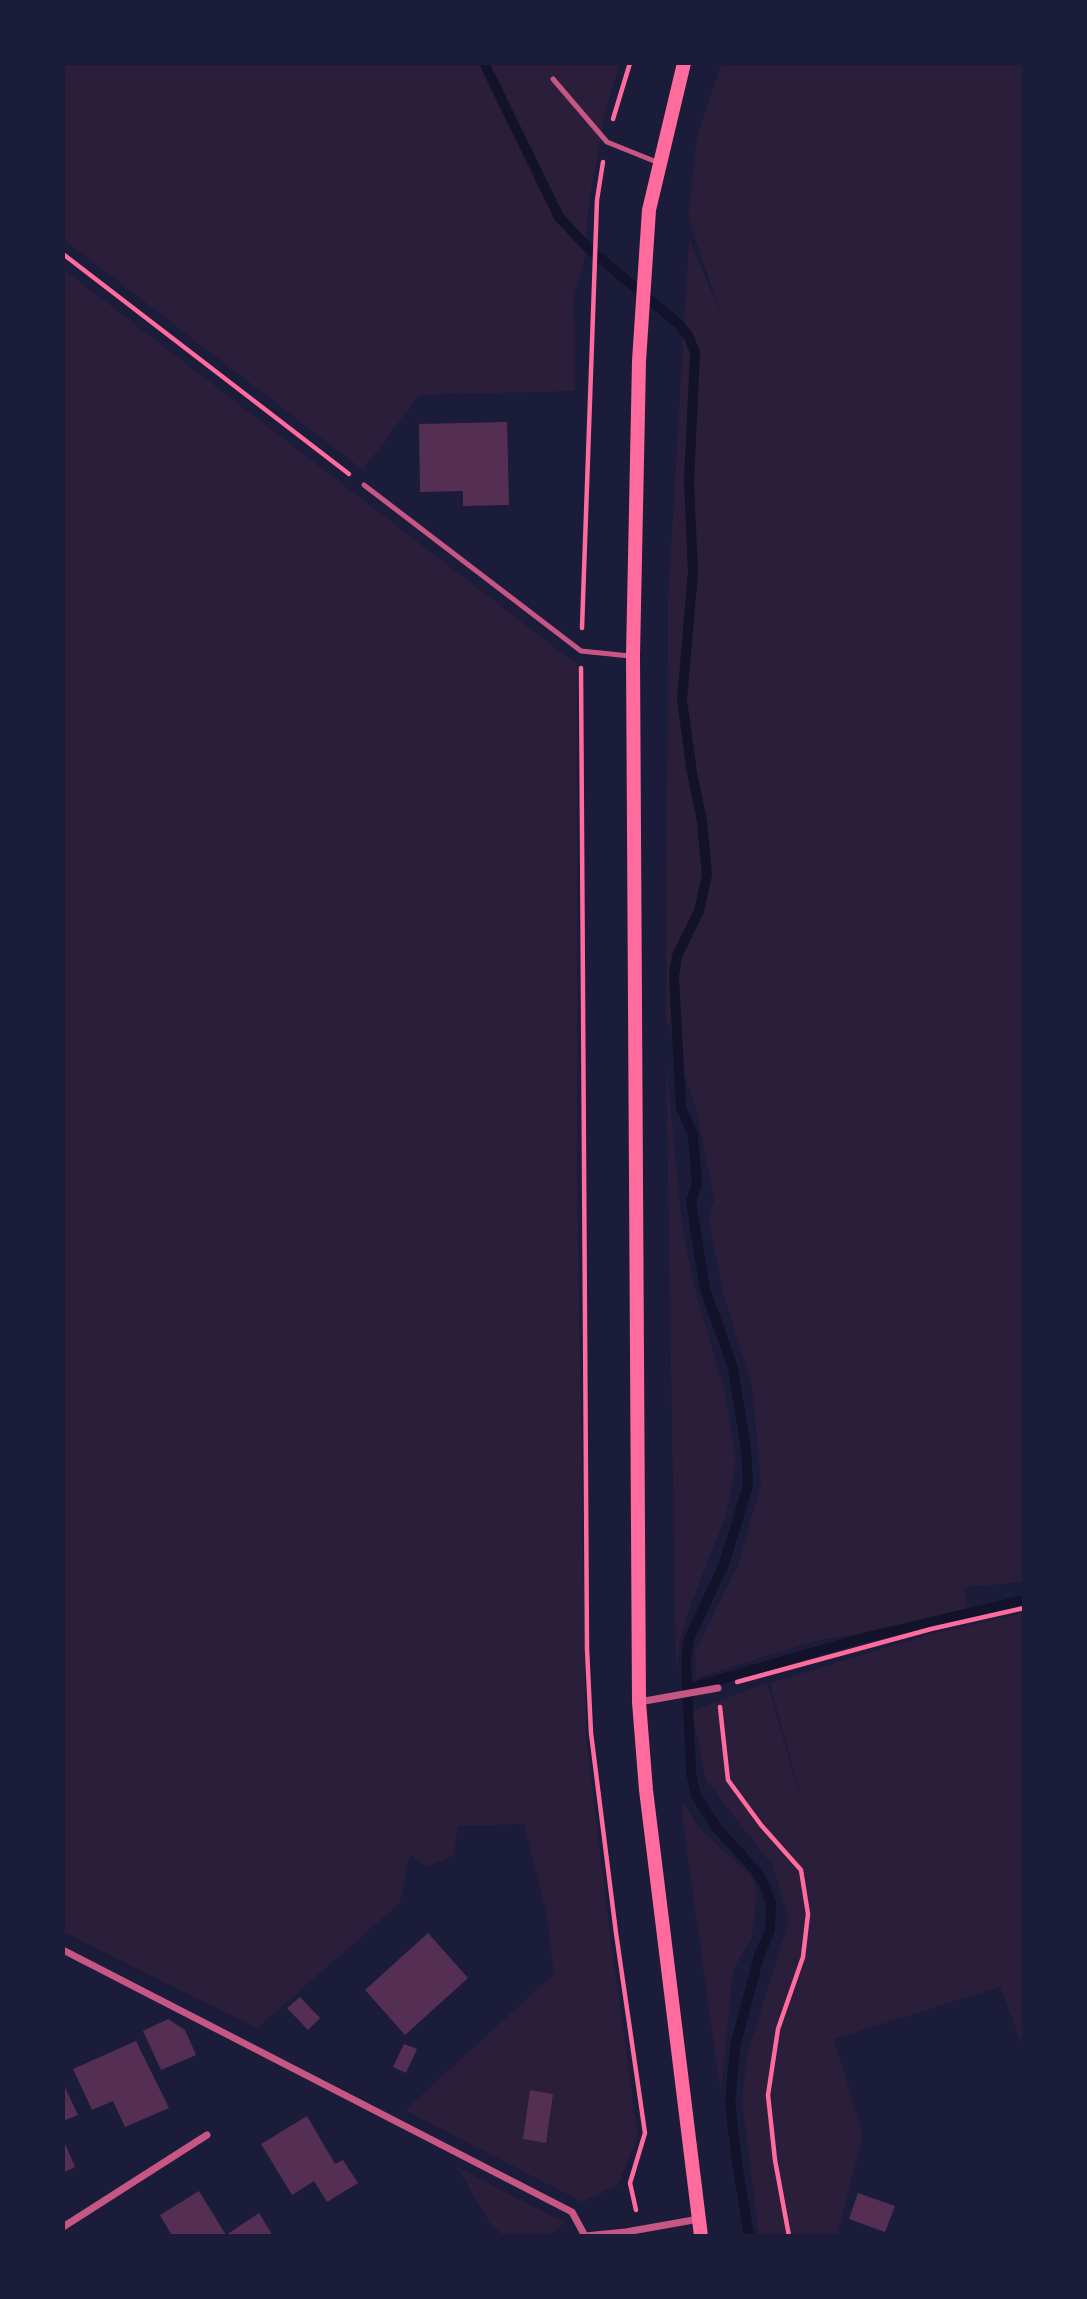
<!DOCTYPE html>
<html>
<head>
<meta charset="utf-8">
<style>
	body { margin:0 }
	#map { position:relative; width:1087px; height:2299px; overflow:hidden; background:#1b1b3a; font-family:Overpass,sans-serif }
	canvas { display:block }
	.frame { position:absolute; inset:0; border:65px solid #1b1b3a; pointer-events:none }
</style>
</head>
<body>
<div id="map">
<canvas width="1087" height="2299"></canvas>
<div class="frame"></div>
</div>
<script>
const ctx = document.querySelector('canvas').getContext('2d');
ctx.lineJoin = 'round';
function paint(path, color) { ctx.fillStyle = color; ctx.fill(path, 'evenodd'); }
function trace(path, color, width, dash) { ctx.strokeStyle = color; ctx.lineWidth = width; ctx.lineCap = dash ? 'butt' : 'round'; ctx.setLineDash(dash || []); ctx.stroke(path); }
const green = new Path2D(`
	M63 63H620L606 109 589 202 584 263 574 295 575 391 419 395 363 470 63 239Z
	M722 63H1024V1582L964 1587 968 1616 816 1641 696 1678 695 1652 738 1565 761 1484 752 1385 724 1297 708 1217 714 1200 697 1113 666 1018 668 600 689 239 722 317 688 218 697 136Z
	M63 269 571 660 577 662V1172L586 1734 609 1927 638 2136 618 2184 582 2202 405 2110 554 1974 546 1911 524 1824 458 1826 454 1855 427 1867 410 1854 400 1903 257 2028 63 1932Z
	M666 1059 681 1216 692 1278 724 1389 736 1463 726 1515 688 1612 680 1640 676 1673Z
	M1024 1613V2050L1000 1987 834 2039 863 2135 837 2236H759L742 2102 747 2055 789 1920 772 1865 706 1780 692 1711 767 1683 809 1828 770 1683 934 1633Z
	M682 1801 698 1827 752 1877 757 1893 752 1937 733 1970 721 2095 683 1823Z
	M457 2167 565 2223 548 2236H504L489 2222Z`);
const stream = new Path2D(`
	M484 63 559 217 588 248 680 325 689 337 695 353 689 482 693 572 682 700 692 773 702 821 707 875 699 911 677 956 674 976 681 1108 693 1135 697 1184 691 1202 705 1289 733 1368 746 1449 748 1486 724 1564 689 1639 686 1661 691 1772 696 1796 716 1827 755 1870 763 1882 771 1903 770 1930 759 1956 735 2047 730 2103 737 2163 749 2236
	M687 1689 863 1638 1024 1600`);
const building = new Path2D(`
	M507 422 509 505 463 506V491L420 492 419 424Z
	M428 1933 468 1978 405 2035 365 1990Z
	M300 1997 320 2018 308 2030 287 2008Z
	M168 2019 185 2030 196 2055 161 2070 143 2031Z
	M136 2041 169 2108 125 2127 113 2101 92 2110 73 2069Z
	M404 2044 417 2049 406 2073 393 2067Z
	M63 2083 78 2115 63 2121Z
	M530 2090 553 2094 546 2143 523 2139Z
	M307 2116 335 2164 343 2160 358 2183 327 2202 314 2181 292 2195 261 2144Z
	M63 2139 75 2167 63 2173Z
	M199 2191 226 2235 259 2213 273 2236H172L160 2215Z
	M858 2193 895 2206 885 2232 849 2219Z`);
const path = new Path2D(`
	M613 119 630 63
	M63 254 349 474
	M582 628 597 200 603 162
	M581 668 587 1649 591 1733 616 1933 645 2133 630 2183 636 2210
	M737 1682 931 1629 1024 1608
	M720 1707 728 1780 761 1825 801 1870 808 1914 803 1957 778 2029 768 2095 775 2160 789 2236`);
const service = new Path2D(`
	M553 79 607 142 659 163
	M364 485 581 651 630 656`);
const minor = new Path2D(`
	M639 1702 718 1688
	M63 1950 572 2212 585 2236
	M63 2227 207 2135
	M585 2236 626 2232 699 2219`);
const secondary = new Path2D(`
	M684 63 649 210 639 361 633 656 639 1702 646 1790 701 2236`);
paint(green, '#2a1e3b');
trace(stream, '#12122b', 10);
paint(building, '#542f53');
trace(path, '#ff6b9d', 4.5);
trace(service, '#c65784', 5);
trace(minor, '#c65784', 7);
trace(secondary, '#ff6b9d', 14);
</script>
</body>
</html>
